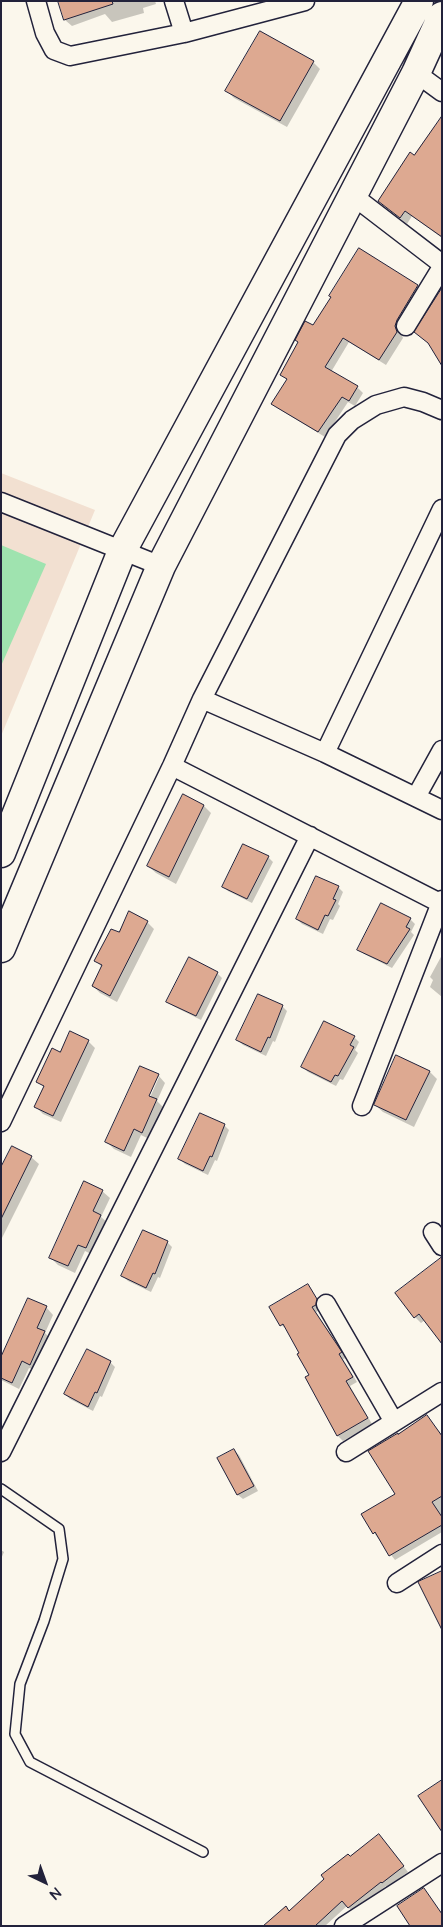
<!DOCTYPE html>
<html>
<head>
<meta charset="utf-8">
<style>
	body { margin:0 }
	#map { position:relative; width:443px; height:1927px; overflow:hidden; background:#fbf7ec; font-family:"Architects Daughter",sans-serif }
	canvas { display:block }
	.frame { position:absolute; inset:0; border:2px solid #22223b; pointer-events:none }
	.north { position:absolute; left:20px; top:1857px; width:50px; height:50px; -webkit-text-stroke:4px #fbf7ec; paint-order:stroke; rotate:138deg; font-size:14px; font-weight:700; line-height:20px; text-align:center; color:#22223b }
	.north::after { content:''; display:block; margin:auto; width:18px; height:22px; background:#22223b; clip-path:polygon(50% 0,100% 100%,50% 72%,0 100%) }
</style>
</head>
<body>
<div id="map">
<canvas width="443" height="1927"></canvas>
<div class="frame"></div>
<div class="north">N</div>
</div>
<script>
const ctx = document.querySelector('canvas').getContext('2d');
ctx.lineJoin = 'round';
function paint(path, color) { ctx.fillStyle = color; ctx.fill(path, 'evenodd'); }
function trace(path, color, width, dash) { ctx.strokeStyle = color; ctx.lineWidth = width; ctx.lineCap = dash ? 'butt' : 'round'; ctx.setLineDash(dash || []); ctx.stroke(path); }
const built = new Path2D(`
	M1 473 95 510 1 736Z`);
const green = new Path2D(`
	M1 545 46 564 1 666Z`);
const shadow = new Path2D(`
	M59 1H155L156 4 143 8 144 13 112 22 105 14 72 26 65 20Z
	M313 62 320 69 287 127 234 98 227 91Z
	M442 119V238L412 216 407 224 379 201Z
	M359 250 418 286 423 292 402 327 401 333 403 338 386 365 349 342 331 372 357 387 363 393 355 406 348 402 325 437 279 409 273 403 287 380 282 374 332 297Z
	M183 796 204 806 211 813 176 884 156 873 148 866Z
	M268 857 273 862 252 903 228 891 223 886Z
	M338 887 343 892 338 904 340 906 333 920 330 919 323 934 302 924 297 919Z
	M410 919 415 924 411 932 414 935 392 968 364 954 359 949Z
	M147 922 154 929 117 1002 100 993 93 986 102 967 96 961 119 934Z
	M442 955V997L430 987 433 980 430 977Z
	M217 973 222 978 201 1020 173 1006 168 1002Z
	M282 1006 287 1011 275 1042 273 1041 266 1056 243 1045 238 1040Z
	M354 1037 359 1042 355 1050 358 1053 343 1080 340 1079 336 1086 308 1072 303 1067Z
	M88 1041 95 1048 61 1122 43 1114 36 1107 45 1088 38 1082 61 1054Z
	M397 1056 430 1072 437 1079 414 1127 383 1112 375 1105Z
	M141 1067 158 1075 165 1083 157 1101 164 1108 149 1139 141 1135 131 1157 114 1149 107 1142ZM156 1077H159L148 1102 145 1101Z
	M224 1125 229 1130 217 1161 215 1160 208 1175 185 1164 180 1159Z
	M12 1148 31 1157 39 1164 2 1238 1 1164 4 1165Z
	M102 1191 110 1198 101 1217 108 1223 93 1255 85 1251 75 1273 58 1265 51 1258Z
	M167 1242 172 1247 160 1278 158 1277 151 1292 128 1281 123 1276Z
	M436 1264 425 1320 421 1323 415 1317Z
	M308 1285 321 1305 320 1310 316 1312 346 1358 343 1359 357 1382 350 1386 372 1424 343 1441 338 1436 325 1414 327 1413 301 1353 287 1329 281 1325Z
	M46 1307 53 1315 45 1333 52 1340 37 1371 29 1368 19 1389 1 1380V1360Z
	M110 1362 115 1367 102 1397 100 1396 93 1411 70 1399 65 1394Z
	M427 1416 442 1435V1532L395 1560 374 1533 397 1495Z
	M234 1450 239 1455 258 1491 243 1499 238 1495 219 1458Z
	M1 1550 4 1552 1 1559Z
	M379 1835 408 1872 387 1887 386 1886 353 1912 347 1906 325 1926H265L290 1912 350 1857Z`);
const building = new Path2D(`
	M58 1H112L113 4 64 20Z
	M260 31 314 61 280 121 225 91Z
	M442 116V237L405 211 400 218 378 201 410 152 414 155Z
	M359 248 418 285 397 320 395 326 397 332 379 360 343 338 325 367 358 386 349 401 342 397 318 432 271 404 287 379 280 375 298 342 295 340 305 321 313 325 331 297 329 296Z
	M442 288V366L428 343 414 332Z
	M183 794 204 805 169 877 147 866Z
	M243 844 269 856 247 899 222 887Z
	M316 876 339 886 333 899 336 900 328 916 325 915 318 930 296 919Z
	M381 903 411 918 406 927 410 929 387 964 357 950Z
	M129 911 148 921 110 996 92 986 102 965 94 961 111 929 119 932Z
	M189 957 218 972 196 1016 166 1002Z
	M258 994 283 1005 270 1038 268 1037 261 1052 236 1040Z
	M324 1021 355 1036 350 1045 354 1047 338 1076 335 1075 331 1082 301 1067Z
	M70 1031 89 1040 53 1116 34 1107 44 1086 36 1082 52 1048 60 1052Z
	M396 1055 430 1071 406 1120 374 1105Z
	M140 1066 159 1074 149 1096 157 1099 142 1133 134 1129 124 1151 105 1142Z
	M200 1113 225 1124 212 1157 210 1156 203 1171 178 1159Z
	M12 1146 32 1156 1 1219V1167Z
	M84 1181 103 1190 93 1211 101 1215 86 1248 78 1245 68 1266 49 1258Z
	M143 1230 168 1241 155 1274 153 1273 146 1288 121 1276Z
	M442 1257V1344L419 1314 414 1318 395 1293Z
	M308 1284 317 1299 316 1305 312 1307 342 1352 339 1354 353 1377 346 1381 368 1418 337 1436 305 1377 309 1375 297 1354 299 1353 283 1324 280 1326 269 1307Z
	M28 1298 47 1306 37 1328 45 1331 30 1365 22 1361 12 1383 1 1378V1357Z
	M87 1349 111 1361 97 1393 95 1392 88 1407 64 1394Z
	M427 1415 442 1436V1496L432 1502 442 1517V1525L389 1556 375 1532 373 1534 361 1514 395 1494 368 1451 398 1433V1434Z
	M234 1449 254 1486 237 1495 217 1458Z
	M442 1571V1630L418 1582Z
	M442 1780V1832L418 1796Z
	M379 1834 404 1866 382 1883 381 1882 348 1908 342 1901 315 1926H263L286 1906 289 1911 324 1879 321 1875 348 1854 350 1856Z
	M424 1888 442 1914V1926H410L397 1906Z`);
const service = new Path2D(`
	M1 1489 59 1529 63 1559 44 1621 20 1684 15 1734 30 1762 203 1852`);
const minor = new Path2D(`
	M36 1 45 33 54 50 70 56 184 33 305 1
	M174 1 184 33
	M416 73 442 92
	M352 195 442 264
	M406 326 442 267
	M1 502 161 566
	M202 699 325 753 442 810
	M325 753 442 509
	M172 766 440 903
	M416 797 442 750
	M362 1106 442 900
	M1 1122 172 766 202 699 337 435 352 420 376 405 404 397 423 402 442 410
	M433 1232 442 1246
	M326 1304 394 1422 442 1392
	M1 1452 310 836
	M346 1452 394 1422
	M397 1583 442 1554
	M344 1926 442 1863`);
const primary = new Path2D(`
	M1 853 122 551 419 1
	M1 948 161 566 416 73 442 16`);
paint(built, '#f2e0d1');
paint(green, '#9fe3af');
paint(shadow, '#0003');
paint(building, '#dda991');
trace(building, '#22223b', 1);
trace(service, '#22223b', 12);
trace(minor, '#22223b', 21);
trace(primary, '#22223b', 31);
trace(service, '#fbf7ec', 9);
trace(minor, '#fbf7ec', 18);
trace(primary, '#fbf7ec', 28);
</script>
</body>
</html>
